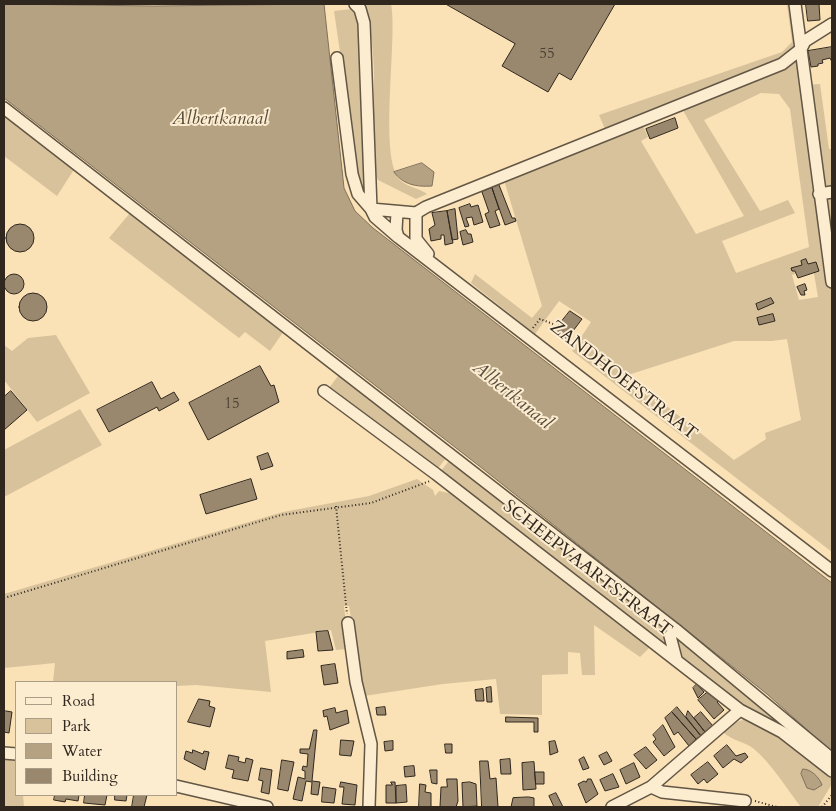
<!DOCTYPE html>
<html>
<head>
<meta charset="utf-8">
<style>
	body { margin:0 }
	#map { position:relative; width:836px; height:811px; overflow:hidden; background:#fae1b6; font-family:Cardo,serif }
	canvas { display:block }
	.frame { position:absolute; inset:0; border:5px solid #30281f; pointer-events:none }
	.legend { position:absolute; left:15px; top:681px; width:162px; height:115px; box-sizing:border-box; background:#fcecd0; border:1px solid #aa9e89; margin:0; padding:6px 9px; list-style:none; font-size:15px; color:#30281f }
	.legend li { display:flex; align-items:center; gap:10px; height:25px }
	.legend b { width:25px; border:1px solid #aa9e89 }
</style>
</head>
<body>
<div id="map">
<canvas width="836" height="811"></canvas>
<div class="frame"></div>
<ul class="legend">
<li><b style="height:6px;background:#fcecd0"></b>Road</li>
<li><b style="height:14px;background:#d8c29c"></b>Park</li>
<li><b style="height:14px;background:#b5a283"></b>Water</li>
<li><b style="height:14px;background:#99886e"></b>Building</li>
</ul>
</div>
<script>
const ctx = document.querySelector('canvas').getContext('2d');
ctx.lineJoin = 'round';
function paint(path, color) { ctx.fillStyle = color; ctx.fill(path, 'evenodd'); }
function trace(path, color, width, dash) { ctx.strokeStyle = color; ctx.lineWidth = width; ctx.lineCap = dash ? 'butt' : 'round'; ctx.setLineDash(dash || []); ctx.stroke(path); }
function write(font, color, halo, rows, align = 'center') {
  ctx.font = font + ' Cardo,serif'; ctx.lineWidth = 4; ctx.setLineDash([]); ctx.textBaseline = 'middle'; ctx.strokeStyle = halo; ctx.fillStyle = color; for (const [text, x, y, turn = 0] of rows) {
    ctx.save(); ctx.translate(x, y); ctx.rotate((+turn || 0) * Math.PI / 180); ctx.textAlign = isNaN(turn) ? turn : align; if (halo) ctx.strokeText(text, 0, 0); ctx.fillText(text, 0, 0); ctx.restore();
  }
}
const green = new Path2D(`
	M361 4H391C398 38 378 158 400 180 407 187 419 188 427 194L416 199 378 180 376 176C368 124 384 51 361 4Z
	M787 4H793L804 85 820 84 829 149H832V552L572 351 591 322 559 301 535 334 471 283 475 274 532 318 542 306 504 180 643 126 648 137 641 141 696 234 744 216 677 100 605 129 599 115 782 52 792 42ZM761 93 779 94 790 109 809 247 736 273 722 241 795 213 788 200 760 211 704 120ZM813 268 818 297 799 300 792 275ZM787 339 801 420 765 433 766 439 734 460 628 375 734 341H772Z
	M351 9 356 13 360 46 367 189H364L359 182 334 11Z
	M4 114 75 168 57 196 4 156Z
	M130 213 284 331 270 351 245 332 239 338 109 238Z
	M56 335 90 393 37 422 4 380V345L12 351 28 338Z
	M341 372 448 455 437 470 329 388Z
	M80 409 102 445 4 497V450Z
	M452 457 663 623 667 648 440 472Z
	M417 479 433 490 435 496 439 491 458 495 649 648 640 657 594 625 595 675H582L580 653 568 652V674L542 675V715L500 714 496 679 443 684 364 696 349 606H344L346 623 342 626 346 649 336 650 331 630 265 641 271 692 196 685 176 686V682H53L55 663 4 668V594L283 512 369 496Z
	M678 639 832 762 743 706 679 657 676 641Z
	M746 719 774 732 832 778V784L818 807H801C786 788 772 764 754 749 744 741 732 741 723 732L733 723Z
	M4 759 16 761V795H23L24 807H4Z`);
const water = new Path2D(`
	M4 4 154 6 324 4 344 188 355 211 373 228 832 583V752L767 694 478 465 4 98Z
	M422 163 434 172 432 186C417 187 403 185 394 172Z
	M803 769C811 769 819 777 822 785L814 790 807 788 801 774Z`);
const building = new Path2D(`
	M446 4H615L571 80 559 73 548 92 502 66 515 44Z
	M806 4H819L820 20 808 21Z
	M832 47V62L830 58 822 60 823 63 818 64V66L811 67 808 51Z
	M675 118 678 128 650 139 646 129Z
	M499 185 512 218H515L516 221 505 225 492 188Z
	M492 188 499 209 495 211 500 225 490 228 485 214 489 212 482 192Z
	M470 204 471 207 478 205 483 222 474 225 472 217 466 218 469 226 465 227 459 208Z
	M455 209 458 239 452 240 447 211Z
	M447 211 453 243 445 245 444 235H441V239L431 241 429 229 435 225 432 213Z
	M6 238a14 14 0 1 1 28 0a14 14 0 1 1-28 0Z
	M466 230 468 234H471L473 242 463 245 460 232Z
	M806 259 808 264 816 262 819 271 798 278 795 271H792L791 268 802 265 801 261Z
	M4 284a10 10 0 1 1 20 0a10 10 0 1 1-20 0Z
	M805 284 807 290 804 291 805 295H801L797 287Z
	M19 307a14 14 0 1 1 28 0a14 14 0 1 1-28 0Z
	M771 298 774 303 758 310 756 304Z
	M570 311 582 319 567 339 555 330Z
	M773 314 775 321 759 325 757 318Z
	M260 366 271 386 274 385 279 402 208 440 189 403Z
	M152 382 161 399 174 392 179 400 159 411 157 407 109 432 97 410Z
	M11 391 27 410 4 430V397Z
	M268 453 273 466 261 470 257 457Z
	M251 479 257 499 206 514 200 495Z
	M328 631 333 650 318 651 316 632Z
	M303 650 304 657 287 659V652Z
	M335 664 338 683 324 685 321 666Z
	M697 684 704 692 698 698 693 688Z
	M491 687 492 702H487L486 688Z
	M483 689 484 701H476L475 690Z
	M708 692 719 700 717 702 724 710 714 719 698 700Z
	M199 699 210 701 209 706 215 708 210 727 188 722Z
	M385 707 386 715H377L376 708Z
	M677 707 701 736 696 739 672 712Z
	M335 708 336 713 347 710 349 723 330 730 327 716 324 717 323 711Z
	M6 711 12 712 9 733 4 732V712Z
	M688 711 705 732 701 736 686 717Z
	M672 712 696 739 689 746 678 732 674 735 665 718Z
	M701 712 713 726 705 732 694 718Z
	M506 717 538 718V732H534V722H506Z
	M663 725 675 747 664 756 653 742 656 739 653 735Z
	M314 730H317L312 781 320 782 318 795 311 794 312 782 306 781 302 801 293 799 298 777 305 779V771L302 770 303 766 307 767 308 754 300 753V749H309Z
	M341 740 354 741 351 756 340 755Z
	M393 741V750L385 751 384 742Z
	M555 741 558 752 550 755 549 742Z
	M445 744H452V753H446Z
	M727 745 736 756 745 753 748 757 741 763 734 759 723 768 714 756Z
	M646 747 657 760 646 769 634 755Z
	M193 750 203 754 204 751 209 752 205 770 184 759 186 751 192 753Z
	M607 752 612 761 604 765 599 756Z
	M229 755 239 757 238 761 245 763 246 758 253 760 248 781 232 778 234 770 226 768Z
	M584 757 589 768 583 770 579 760Z
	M510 759 511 774H501L500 760Z
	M282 760 294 762 288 791 278 789Z
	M480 761H488L490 779 496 778 498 807H482Z
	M534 762 536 789 523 790 522 763Z
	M708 762 718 774 707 783 704 779 698 784 691 775Z
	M634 763 640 777 626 784 620 770Z
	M414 766 415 776 405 777 404 767Z
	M261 768 272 770 269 794 261 792 263 781 259 780Z
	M430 770H437V784L432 783Z
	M535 772H544V784H536Z
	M613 774 619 787 605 791 600 780Z
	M447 779H457L458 801 456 807H440L441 787H447Z
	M588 779H591L598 794 586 803 578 784 584 781 586 782Z
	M341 782 357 785 355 805 342 804 344 787H340Z
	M391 782H395L396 803H386V785H392Z
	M470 782 476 784 477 806 463 807 462 783Z
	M420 784 426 785 425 792 431 793V806L429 807H419Z
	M406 785 407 802 396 803V786Z
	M323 787 336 789 334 803 322 802Z
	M556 793 563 807H554L549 796Z
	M55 795H79L78 801 66 799 65 802 54 800Z
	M85 795H107L105 805 84 803Z
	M115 795H127L126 801 115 800Z
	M134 795H147L144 807H132Z
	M529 797 534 798V807H511L513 798Z`);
const path = new Path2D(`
	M533 328 540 319 553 324
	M336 506 347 614
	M4 598 281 515 371 503 430 481
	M755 801 777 807
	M822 807 832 795`);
const minor = new Path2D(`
	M355 4 360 9 364 23 371 209 375 217 398 237
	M795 4 832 282
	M337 58 352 174 358 194 371 209
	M4 108 675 629 832 759
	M819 194 832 192
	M371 209 416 213 426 207 782 64 801 49 805 41 832 24
	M397 212 396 230 398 237 832 571
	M416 213V239L428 254
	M324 391 436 474 740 710 782 732 832 771
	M348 623 356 682 371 744 369 807
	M675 629 670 636 676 659
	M4 753 16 754
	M176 786 267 807
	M651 787 662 792 745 801
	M612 807 651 787 740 710`);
const numberNames = [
	["55",547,55],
	["15",232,405]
];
const streetNames = [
	["ZANDHOEFSTRAAT",623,381,38],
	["SCHEEPVAARTSTRAAT",587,569,38]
];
const waterNames = [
	["Albertkanaal",220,120],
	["Albertkanaal",512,396,39]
];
paint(green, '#d8c29c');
paint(water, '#b5a283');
trace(water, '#80715b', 1);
paint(building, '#99886e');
trace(building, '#30281f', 1);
trace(minor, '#625645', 14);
trace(path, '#30281f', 2, [1, 2.5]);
trace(minor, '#fcecd0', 11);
write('15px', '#4a4033', null, numberNames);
write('18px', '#30281f', '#fcecd0', streetNames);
write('italic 19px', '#584d3d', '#fcecd0', waterNames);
</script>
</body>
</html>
